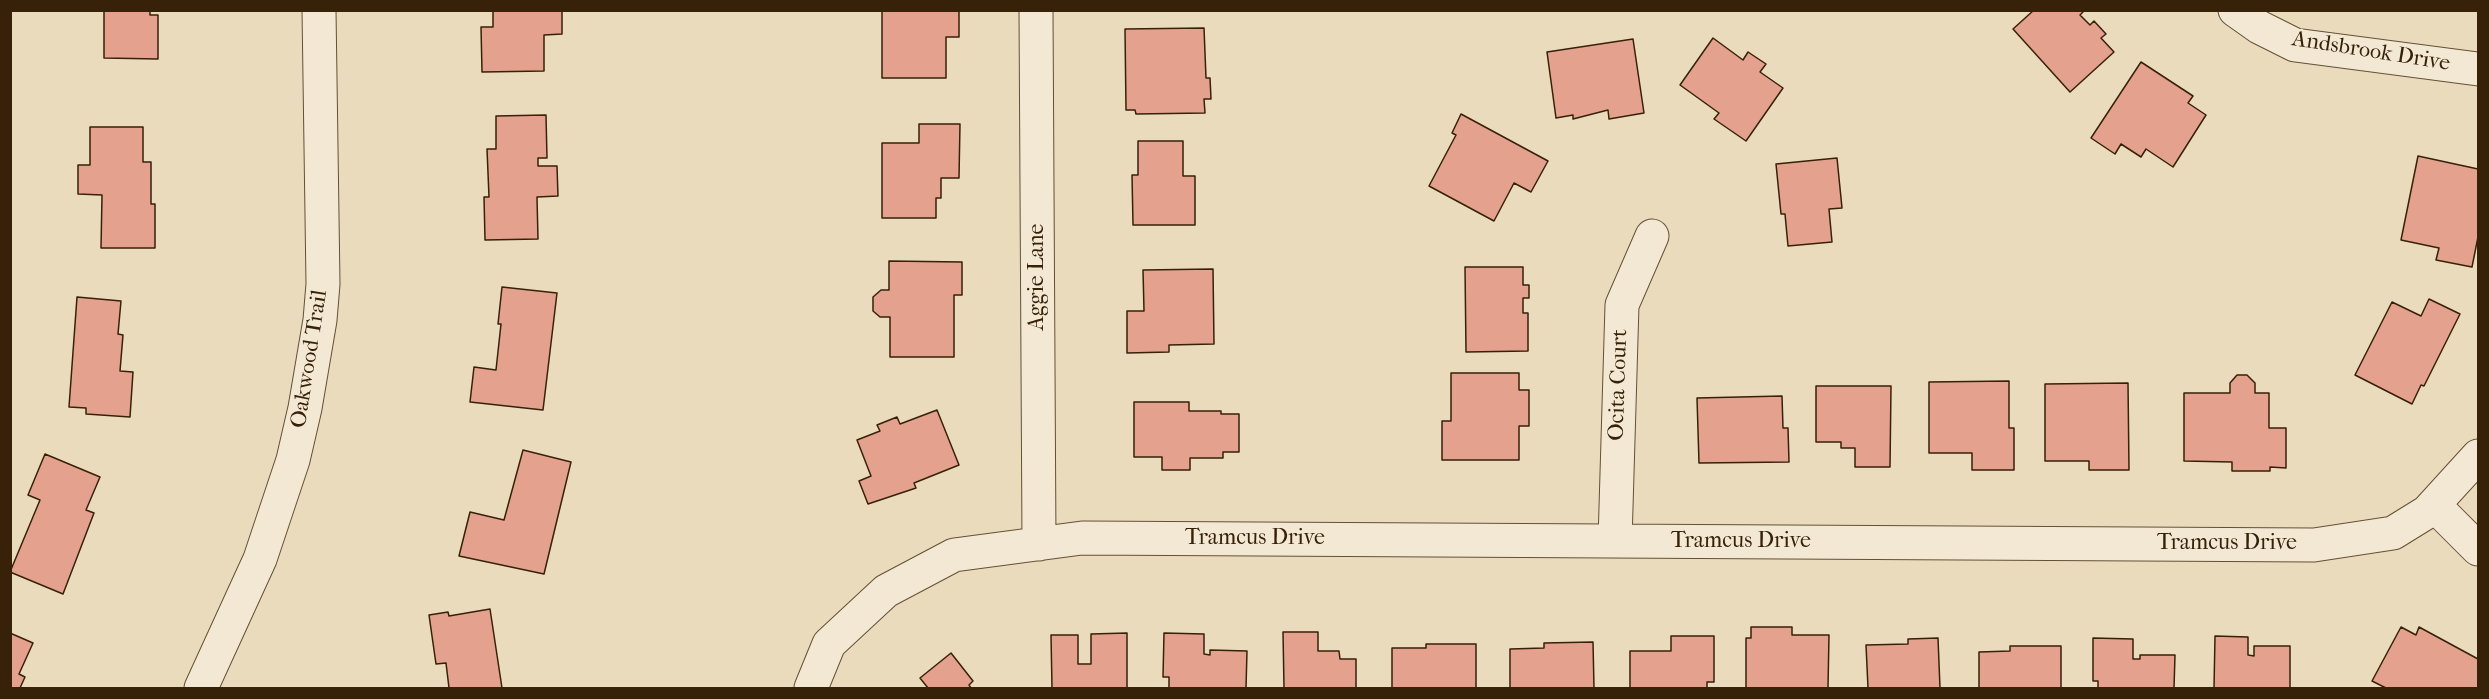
<!DOCTYPE html>
<html>
<head>
<meta charset="utf-8">
<style>
	body { margin:0 }
	#map { position:relative; width:2489px; height:699px; overflow:hidden; background:#ebdbbd; font-family:"IM FELL French Canon",serif }
	canvas { display:block }
	.frame { position:absolute; inset:0; border:12px solid #372108; pointer-events:none }
</style>
</head>
<body>
<div id="map">
<canvas width="2489" height="699"></canvas>
<div class="frame"></div>
</div>
<script>
const ctx = document.querySelector('canvas').getContext('2d');
ctx.lineJoin = 'round';
function paint(path, color) { ctx.fillStyle = color; ctx.fill(path, 'evenodd'); }
function trace(path, color, width, dash) { ctx.strokeStyle = color; ctx.lineWidth = width; ctx.lineCap = dash ? 'butt' : 'round'; ctx.setLineDash(dash || []); ctx.stroke(path); }
function write(font, color, halo, rows, align = 'center') {
  ctx.font = font + ' "IM FELL French Canon",serif'; ctx.lineWidth = 4.5; ctx.setLineDash([]); ctx.textBaseline = 'middle'; ctx.strokeStyle = halo; ctx.fillStyle = color; for (const [text, x, y, turn = 0] of rows) {
    ctx.save(); ctx.translate(x, y); ctx.rotate((+turn || 0) * Math.PI / 180); ctx.textAlign = isNaN(turn) ? turn : align; if (halo) ctx.strokeText(text, 0, 0); ctx.fillText(text, 0, 0); ctx.restore();
  }
}
const building = new Path2D(`
	M104 10H150V15H158V59L104 58Z
	M493 10H562V34L544 35V71L482 72 481 27H493Z
	M882 10H959V37H946V78H882Z
	M2034 10H2082L2083 12 2080 15 2090 25 2094 21 2106 34 2101 38 2114 52 2070 92 2013 29Z
	M1204 28 1206 78H1210L1211 99H1204L1205 113 1136 114 1135 110H1126L1125 29Z
	M1713 38 1743 60 1748 52 1766 64 1760 72 1783 88 1746 141 1714 119 1719 113 1680 85Z
	M1633 39 1644 113 1609 119 1608 110 1573 119V115L1556 118 1547 52Z
	M2141 62 2193 96 2188 103 2206 115 2173 167 2146 149 2141 157 2121 144 2115 154 2091 138Z
	M1461 114 1548 161 1531 192 1514 183 1494 221 1429 186 1456 135 1452 133Z
	M546 115 547 158H538V166H557L558 196 537 197 538 239 485 240 484 197H489L487 149H496V116Z
	M919 124H960L959 178H941V198H936V218H882V143H919Z
	M90 127H143V162H151V204H155V248H101L102 195 78 194V165H90Z
	M1138 141H1183V176H1195V225H1133L1132 175H1138Z
	M2418 156 2478 169V237L2472 267 2436 260 2439 248 2401 240Z
	M1837 158 1842 208 1829 209 1832 242 1788 246 1785 214H1781L1776 164Z
	M889 261 962 262V295H954V357H890V317H880L873 311V297L881 290H889Z
	M1465 267H1523V285H1529V298H1523V313H1528V351L1466 352Z
	M1213 269 1214 344 1169 345V352L1127 353V311H1144L1143 270Z
	M502 287 557 293 543 410 470 402 474 367 496 370 501 324H498Z
	M77 297 121 301 118 334 123 335 120 371 133 372 130 417 86 414V408L69 407Z
	M2429 299 2460 314 2424 386 2421 385 2412 404 2355 375 2392 302 2421 316Z
	M1451 373H1519V390H1529V426H1519V460H1442V421H1451Z
	M2237 375H2247L2255 383V393H2269V428H2286V468L2270 467V471H2232V462L2184 461V393H2230V383Z
	M2009 381V428H2014V470H1972V453H1929V382Z
	M2128 383 2129 470H2089V461H2045V384Z
	M1816 386H1891L1890 467H1855V448H1841V442H1816Z
	M1782 396 1783 428H1788L1789 462 1699 463 1697 398Z
	M1134 402H1189V411H1221V414H1239V452H1223V458H1190V470H1162V457H1134Z
	M937 410 959 465 914 483 916 488 868 504 859 481 871 476 857 440 880 431 877 425 897 417 900 424Z
	M523 450 571 462 544 574 459 556 470 512 504 520Z
	M45 454 100 477 86 510 94 513 63 594 10 572 40 500 28 495Z
	M490 609 502 688H449L446 663 436 664 429 615 448 612 449 616Z
	M1751 627H1792V635H1829L1828 688H1746V638H1751Z
	M2401 627 2416 635 2419 627 2478 659V688H2386L2372 681Z
	M1283 632H1318V651H1339L1340 659H1356V688H1284Z
	M10 633 33 643 19 674 25 677 20 688H10Z
	M1127 633V688H1052L1051 635H1078V664H1091V634Z
	M1164 633 1204 634V654L1210 655V650L1247 651 1246 688H1169V677H1163Z
	M1671 636H1714V682H1707V688H1630V651H1671Z
	M2215 636 2248 637V655L2254 656V646H2290V688H2214Z
	M1938 638 1940 688H1868L1866 645 1908 644V639Z
	M2093 638 2133 639V659H2140V655H2175L2174 688H2098V681H2093Z
	M1593 642 1594 688H1510V649L1544 648V643Z
	M1426 644H1476V688H1392V648H1426Z
	M2010 646H2061V688H1979V652L2010 651Z
	M951 653 973 681 969 685 971 688H928L920 678Z`);
const minor = new Path2D(`
	M1036 10 1039 544
	M2235 10 2259 27 2295 45 2478 69
	M2434 505 2478 549
	M1615 541 1622 305 1652 236
	M201 688 260 559 293 460 305 408 320 320 323 284 319 10
	M811 688 829 644 886 591 954 555 1082 538 2314 545 2393 533 2427 512 2478 456`);
const streetNames = [
	["Andsbrook Drive",2371,52,9],
	["Aggie Lane",1038,277,-90],
	["Oakwood Trail",310,359,-81],
	["Ocita Court",1619,385,-88],
	["Tramcus Drive",1255,539],
	["Tramcus Drive",1741,542],
	["Tramcus Drive",2227,544]
];
paint(building, '#e4a18e');
trace(building, '#372108', 1.5);
trace(minor, '#645035', 35);
trace(minor, '#f2e8d4', 33);
write('22px', '#372108', '#f2e8d4', streetNames);
</script>
</body>
</html>
